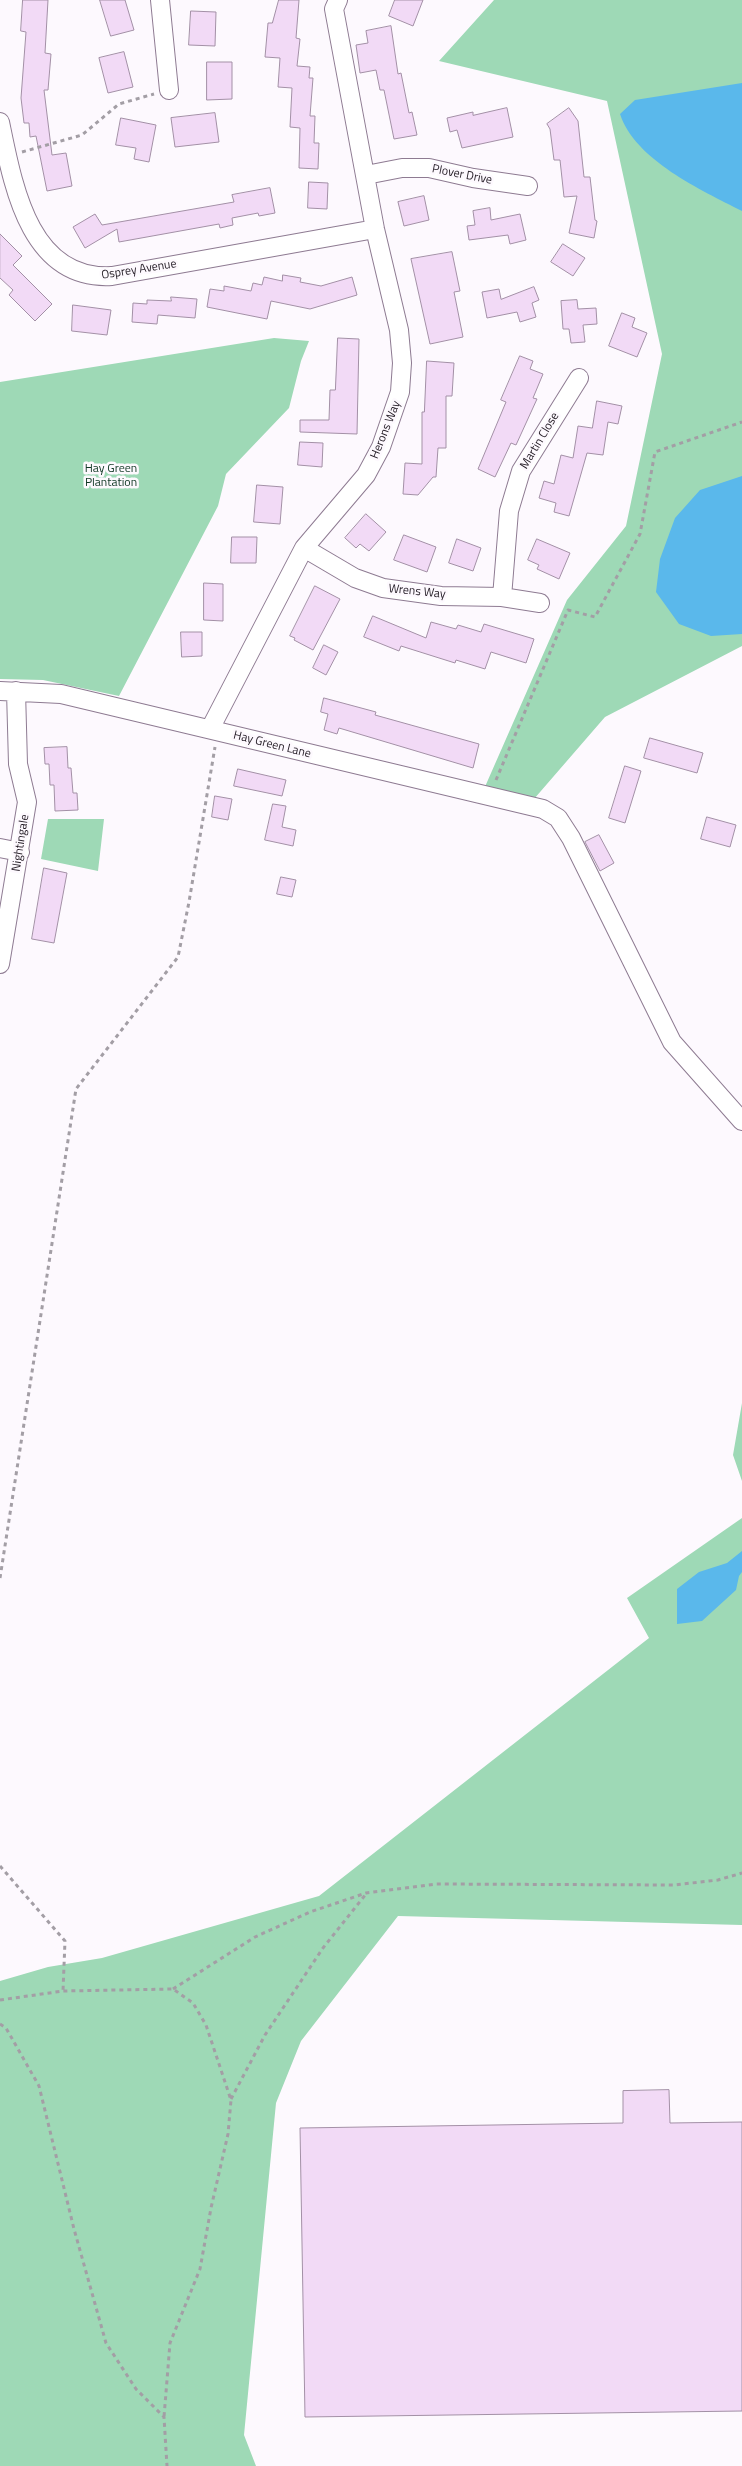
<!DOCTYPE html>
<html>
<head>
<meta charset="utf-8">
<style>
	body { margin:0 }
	canvas { display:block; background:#fdf9fe }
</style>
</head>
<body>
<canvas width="742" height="2466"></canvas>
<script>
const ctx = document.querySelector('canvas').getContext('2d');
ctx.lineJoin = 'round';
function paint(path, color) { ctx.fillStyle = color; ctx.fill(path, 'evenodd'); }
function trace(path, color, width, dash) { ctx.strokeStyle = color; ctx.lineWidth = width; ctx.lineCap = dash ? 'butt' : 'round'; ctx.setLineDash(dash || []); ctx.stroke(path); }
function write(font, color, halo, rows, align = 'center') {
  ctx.font = font + ' "Titillium Web",sans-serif'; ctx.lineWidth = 5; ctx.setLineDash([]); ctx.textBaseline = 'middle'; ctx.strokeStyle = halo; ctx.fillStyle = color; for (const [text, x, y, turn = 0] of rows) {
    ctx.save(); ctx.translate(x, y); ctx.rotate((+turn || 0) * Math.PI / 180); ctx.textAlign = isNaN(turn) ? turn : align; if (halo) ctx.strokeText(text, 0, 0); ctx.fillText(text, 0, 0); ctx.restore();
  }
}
const green = new Path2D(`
	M494 0H742V646L605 717 534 799 484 789 567 600 626 526 662 354 607 101 439 61Z
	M274 338 309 341 301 361 289 408 226 474 218 506 119 696 43 680 0 679V382Z
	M48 819H104L98 871 41 859Z
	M742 1403V1481L733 1455Z
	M742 1518V1925L398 1916 301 2041 276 2103 244 2435 256 2466H0V1981L48 1967 102 1958 319 1896 649 1638 627 1598Z`);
const water = new Path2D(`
	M742 83V211C701 190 635 160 620 114L635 100Z
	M742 476V634L711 636 679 624 656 592 660 559 675 518 700 490Z
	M742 1551V1572L739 1576 736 1590 702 1621 677 1624V1589L699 1572 727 1563Z`);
const building = new Path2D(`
	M23 0H48L45 53 51 54 48 90H44L52 155 66 153 72 186 47 191 36 136 30 137 29 123H24L21 98 26 32 21 31Z
	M100 0H125L134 30 111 36Z
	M279 0H299L296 38 300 39 297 66 310 67 309 78H313L310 116H315L314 143H319L318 169 299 168 300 128 290 127 292 88 278 87 280 58 265 57 268 23H272Z
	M395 0H423L413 26 389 16Z
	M191 11 216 12 215 46 189 45Z
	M391 26 398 74 401 73 409 113 412 112 417 135 394 139 384 90H380L376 70 360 73 356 45 368 43 366 31Z
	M124 52 133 87 108 93 99 58Z
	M207 62H232V99L207 100Z
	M507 108 513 137 462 148 457 130 450 132 447 118 473 112V115Z
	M569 108 578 121 584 177H590L595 220 597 221 594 238 569 233 577 196 564 197 560 160H554L550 129 547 124Z
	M215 113 219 142 175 147 171 118Z
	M121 118 156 125 149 162 134 159 136 148 116 145Z
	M309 182 328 183 327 209 308 208Z
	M270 188 275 213 259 216 258 213 232 218 233 225 220 228 219 224 119 242 117 229 85 248 73 227 95 214 102 225 234 202 232 195Z
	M424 196 429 220 404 226 398 202Z
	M490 208 491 220 520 214 526 240 510 244 508 235 469 240 467 226 475 225 473 211Z
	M0 234 22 256 13 265 52 304 35 321 9 295 13 290 0 278Z
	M563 244 585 258 573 276 551 262Z
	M452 252 460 291 454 292 463 337 430 344 411 259Z
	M283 275 301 278 300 282 321 286 352 277 357 295 310 309 271 301 267 319 207 307 210 289 224 291V286L251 291 253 283 262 285 264 277 282 281Z
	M534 287 539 300 532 303 536 317 520 322 517 312 487 318 482 292 499 289 501 299Z
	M171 297 197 299 195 318 158 315 157 324 132 322 133 303 147 304V300L171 301Z
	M577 300 578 309 596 308 597 324 583 325 585 342 571 343 569 329H563L561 301Z
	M73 305 111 310 107 335 72 331Z
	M622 313 635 318 632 327 647 333 637 357 609 346Z
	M338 338 359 339 357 434 300 432V420H329L330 390H335Z
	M520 356 533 361 530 369 543 374 533 398 537 399 516 445 511 443 495 477 478 469 506 402 501 400Z
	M427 361 454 363 452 396H446V448H438L436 477H433L418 495 403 494 405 463 422 464V412H424Z
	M597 401 622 406 618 424 608 422 603 455 587 453 569 516 554 512 556 503 539 498 544 481 554 484 561 455 573 458 578 426 592 428Z
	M300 442 323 443 322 467 298 465Z
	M257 485 283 487 280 524 254 522Z
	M366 514 386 532 369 551 360 544 356 548 345 538Z
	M404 535 436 547 427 572 394 560Z
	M232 537H257L256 563H231Z
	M457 539 481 548 473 571 449 563Z
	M537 539 570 553 559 579 537 569 539 565 528 560Z
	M204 583 223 584V621L204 620Z
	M315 586 340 599 313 650 294 640 295 638 290 636Z
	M373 616 426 638 431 622 456 629 458 625 481 632 484 624 534 639 526 663 491 652 485 669 456 660 455 663 401 646 399 651 364 637Z
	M181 632H202V656L182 657Z
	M324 645 338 652 326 675 313 668Z
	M324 698 376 712 375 715 479 744 473 768 339 728 337 734 324 730 328 714 321 712Z
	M650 738 703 753 697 773 644 758Z
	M67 747 68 768H71L73 793H77L78 810 55 811 54 785H50L49 764H45L44 748Z
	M625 766 641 771 625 823 609 818Z
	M238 769 286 780 282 796 234 786Z
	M215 796 232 799 228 820 212 817Z
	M273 804 286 806 282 827 296 830 293 846 265 840Z
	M707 817 736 825 730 847 701 839Z
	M599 835 614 863 600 871 585 842Z
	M44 868 67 873 54 943 32 939Z
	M281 877 296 880 292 897 277 894Z
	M669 2090 670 2123 742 2122V2411L305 2417 300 2128 623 2123V2091Z`);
const path = new Path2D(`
	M22 152 82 135 119 104 154 94
	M496 780 568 610 595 617 640 534 655 452 742 422
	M0 1578 76 1089 178 957 189 902 215 747
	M0 1866 65 1941 63 1991
	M173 1989 255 1937 310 1912 366 1893 436 1884 674 1885 718 1880 742 1873
	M0 2000 63 1991 173 1989 193 2003 206 2025 231 2100 228 2134 211 2208 200 2269 170 2343 164 2417
	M0 2024 6 2028 39 2086 74 2229 106 2343 136 2389 164 2417 167 2466
	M231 2099 265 2035 323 1948 366 1894`);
const minor = new Path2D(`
	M160 0 169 90
	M0 122C13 185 29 281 112 276L375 229
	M366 175 402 168H429L473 178 528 186
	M304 548 355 578 383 588 441 596 502 597 540 603
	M502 597 509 511 521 471 579 378
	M0 691 61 694 543 809 558 818 571 838 672 1042 742 1121
	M210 729 304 548 366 475 381 447 400 392 402 363 399 330 375 229 334 9 338 0
	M0 848 20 852
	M0 964 27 802 18 764 16 691`);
const streetNames = [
	["Plover Drive",462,175,11],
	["Osprey Avenue",139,270,-9],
	["Herons Way",386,430,-68],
	["Martin Close",540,441,-59],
	["Wrens Way",417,592,6],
	["Hay Green Lane",272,745,14],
	["Nightingale",21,843,-81]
];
const parkNames = [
	["Hay Green",111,469],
	["Plantation",111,483]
];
paint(green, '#9ed9b6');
paint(water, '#5ab8eb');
paint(building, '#f2daf6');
trace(building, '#a390a6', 1);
trace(minor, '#8e7b92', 20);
trace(path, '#a39ea5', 3, [4, 4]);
trace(minor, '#fff', 18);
write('12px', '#221b24', '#fdf9fe', streetNames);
write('12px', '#0e3622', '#fdf9fe', parkNames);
</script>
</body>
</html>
